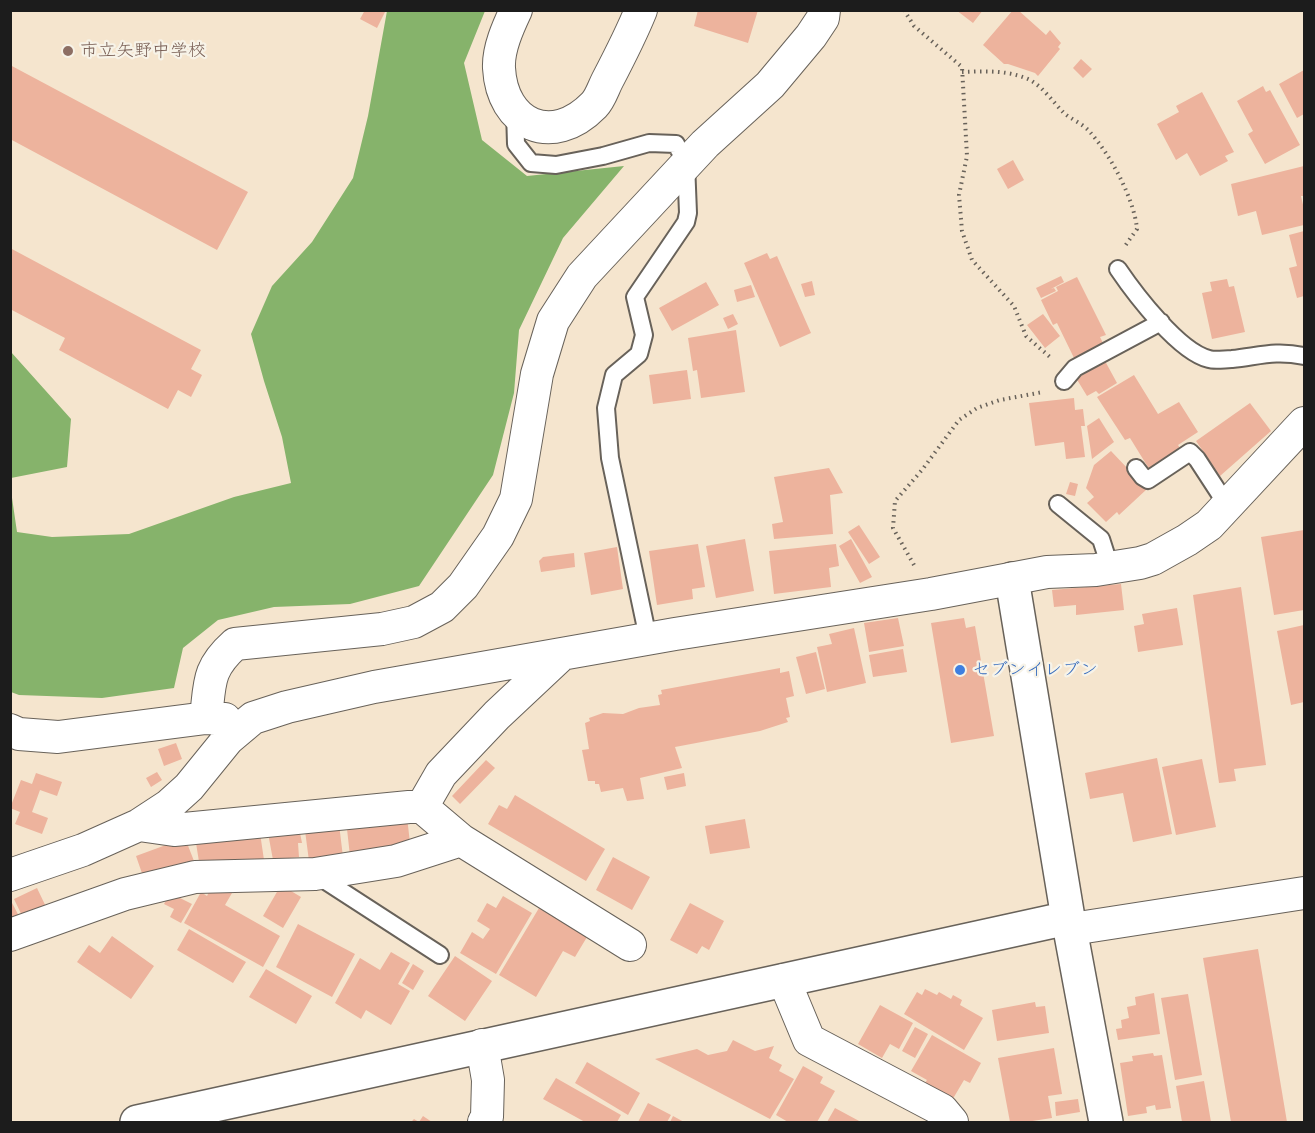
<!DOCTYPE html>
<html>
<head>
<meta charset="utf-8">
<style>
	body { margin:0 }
	#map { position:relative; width:1315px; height:1133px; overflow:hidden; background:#f5e5ce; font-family:"Shantell Sans",sans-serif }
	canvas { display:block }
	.frame { position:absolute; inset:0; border:12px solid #1c1c1c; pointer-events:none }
</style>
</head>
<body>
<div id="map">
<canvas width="1315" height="1133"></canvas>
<div class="frame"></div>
</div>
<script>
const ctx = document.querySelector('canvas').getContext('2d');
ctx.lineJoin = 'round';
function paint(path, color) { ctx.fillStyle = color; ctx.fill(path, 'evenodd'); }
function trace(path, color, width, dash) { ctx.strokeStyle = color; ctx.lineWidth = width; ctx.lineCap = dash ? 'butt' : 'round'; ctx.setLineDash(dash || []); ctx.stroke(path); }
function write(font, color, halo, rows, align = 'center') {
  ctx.font = font + ' "Shantell Sans","Klee One",sans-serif'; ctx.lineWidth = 4.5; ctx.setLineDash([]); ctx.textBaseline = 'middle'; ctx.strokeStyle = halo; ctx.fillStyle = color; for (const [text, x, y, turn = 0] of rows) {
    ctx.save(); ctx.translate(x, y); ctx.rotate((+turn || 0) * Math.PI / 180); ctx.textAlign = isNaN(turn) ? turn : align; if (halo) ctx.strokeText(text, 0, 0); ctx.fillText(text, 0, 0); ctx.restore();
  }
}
const forest = new Path2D(`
	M387 11H485L464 63 482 140 527 176 624 166 563 238 519 330 514 393 493 475 419 586 350 604 274 607 218 620 183 648 174 688 102 698 19 695 11 692V491L17 532 52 537 129 534 234 497 291 483 282 437 264 381 251 334 272 286 312 242 353 178 368 116Z
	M11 352 71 419 67 467 11 478Z`);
const building = new Path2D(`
	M365 10H386L377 28 360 19Z
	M698 10H758L748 43 694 26Z
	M956 10H983L973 23Z
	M1013 10H1018L1046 35 1050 30 1061 43 1058 47 1060 49 1038 76 1035 73 1008 64H1004L983 45Z
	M1081 59 1092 69 1083 78 1073 68Z
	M10 65 248 192 217 250 10 139Z
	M1304 70V114L1297 118 1279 84Z
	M1263 86 1266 92 1270 90 1300 145 1265 164 1248 134 1253 131 1237 101Z
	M1202 92 1234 152 1225 156 1228 161 1200 176 1187 153 1176 160 1157 124 1179 112 1176 106Z
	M1013 160 1024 180 1008 189 997 169Z
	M1304 166V196H1301L1304 209V225L1262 235 1256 211 1238 216 1231 184Z
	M1304 231V296L1297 298 1289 268 1297 266 1289 235Z
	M10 248 201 350 191 369 202 375 191 397 178 390 168 409 59 350 65 338 10 309Z
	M767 253 770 259 777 256 811 333 780 347 744 263Z
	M1061 276 1064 282 1051 289 1054 288 1056 291 1041 298 1036 288Z
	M1077 277 1106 335 1100 337 1103 343 1074 358 1057 323 1053 325 1041 300 1058 291 1056 287Z
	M1227 279 1229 287 1234 286 1245 332 1212 339 1202 293 1212 291 1210 282Z
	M812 281 815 295 805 297 801 284Z
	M706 282 719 305 672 331 659 308Z
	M751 285 755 297 737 302 734 290Z
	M733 314 738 324 728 329 723 318Z
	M1043 314 1060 336 1045 348 1027 325Z
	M736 330 745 392 701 398 697 370 693 371 688 338Z
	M1105 361 1117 383 1099 394 1096 391 1087 396 1076 378Z
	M687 370 691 399 653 404 649 375Z
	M1134 375 1158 414 1179 402 1198 432 1178 445 1183 453 1151 472 1130 438 1125 440 1097 397Z
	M1074 398 1075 410 1083 409 1085 426H1081L1085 457 1066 459 1064 442 1035 446 1029 403Z
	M1250 403 1271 431 1220 476 1196 441Z
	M1099 418 1114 442 1092 459 1087 426Z
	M1111 451 1147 489 1119 515 1117 512 1106 522 1087 503 1094 497 1086 488 1094 465Z
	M829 468 843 493 830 495 833 534 774 539 772 524 783 522 774 477Z
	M1070 482 1078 484 1075 496 1066 494Z
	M859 525 880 557 869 564 848 532Z
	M1304 530V558L1303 559 1304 610 1274 615 1261 537Z
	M745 539 754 591 716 598 706 546Z
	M851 539 872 577 860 583 839 546Z
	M698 544 705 587 692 589 693 599 657 605 649 551Z
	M836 544 839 566 829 568 831 587 774 594 769 551Z
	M617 547 623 589 591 595 584 553Z
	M574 553 575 567 541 572 539 561 543 557Z
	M1121 584 1124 610 1076 615V605L1054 607 1052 590Z
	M1241 587 1266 765 1234 769 1236 781 1219 783 1193 595Z
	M1177 608 1183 645 1138 652 1134 626 1144 624 1142 614Z
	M898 618 904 646 869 652 864 623Z
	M964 618 966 628 975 626 994 736 951 743 931 623Z
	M1304 625V702L1291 705 1277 631Z
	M854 628 866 683 827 692 817 647 832 644 829 634Z
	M903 649 907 672 873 677 869 655Z
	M816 652 825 689 806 694 796 657Z
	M780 668V673L789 671 794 696 786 698 790 717 786 718 788 722 760 731 675 747 682 768 640 778 644 799 627 801 623 788 601 792 599 784H595V781H588L582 750 589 749 585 723 590 721 589 718 603 713 623 714 639 708 660 705 658 695 662 694 661 690Z
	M176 743 182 759 164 766 158 749Z
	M1157 758 1172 834 1133 842 1123 793 1090 799 1085 773Z
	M1202 759 1216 827 1176 835 1162 767Z
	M486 760 495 768 460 804 452 796Z
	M157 772 162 780 151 787 146 778Z
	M36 773 62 782 57 796 40 790 32 812 48 818 42 834 15 824 20 812 10 808 21 780 32 784Z
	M684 773 686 786 667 790 664 777Z
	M515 795 605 849 586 881 488 824 499 805 507 809Z
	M407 817 410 843 350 856 346 820Z
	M745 819 750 848 710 854 705 826Z
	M304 823 339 824 343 857 309 861Z
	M299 828 302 843H298L299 857 273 860 268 833Z
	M260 833 264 860 200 868 196 843Z
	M185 838 194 861 144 879 136 856Z
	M613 857 650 877 632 910 596 890Z
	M218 885 232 893 225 905 280 936 263 967 184 923 201 892 207 896 211 888Z
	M281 885 301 897 283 928 263 916Z
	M37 888 48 911 25 922 14 899Z
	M170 893 192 904 181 923 170 917 174 909 164 904Z
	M503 896 532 913 496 974 460 953 472 932 483 939 490 929 477 921 487 903 496 908Z
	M10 899 22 922 10 927Z
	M690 903 724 921 709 950 702 946 697 954 670 940Z
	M539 908 587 937 575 957 563 951 536 997 499 975Z
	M298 924 355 954 332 997 276 967Z
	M189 929 246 962 233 983 177 950Z
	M112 936 154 966 131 999 77 962 89 945 100 953Z
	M1258 949 1287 1122H1231L1203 958Z
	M391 952 410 963 398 984 410 991 391 1025 366 1010 361 1019 335 1003 360 958 380 970Z
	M455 956 492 981 465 1021 428 996Z
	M413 964 424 971 413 990 402 983Z
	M266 969 312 996 296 1024 249 997Z
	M925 989 937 995 939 992 951 999 953 995 962 1000 960 1005 983 1018 964 1050 904 1014 917 992 922 995Z
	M1154 993 1160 1034 1118 1040 1116 1029 1122 1028 1121 1020 1129 1018 1127 1007 1136 1005 1135 997Z
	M1188 994 1202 1075 1175 1080 1161 998Z
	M1035 1002 1036 1007 1045 1006 1049 1033 997 1041 992 1010Z
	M880 1005 913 1023 899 1049 890 1044 882 1058 858 1044Z
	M915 1027 928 1034 915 1058 902 1051Z
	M932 1035 981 1063 970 1083 964 1080 951 1102 923 1086 927 1080 911 1071Z
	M733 1040 755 1051 774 1046 769 1058 782 1065 779 1071 794 1079 770 1119 655 1059 697 1049 708 1055 727 1051Z
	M1054 1048 1062 1094 1048 1096 1052 1118 1026 1122H1010L998 1058Z
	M1153 1053 1154 1056 1162 1055 1171 1108 1156 1110 1155 1105 1146 1107 1147 1113 1128 1116 1120 1063 1133 1061 1132 1056Z
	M587 1062 640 1093 628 1115 575 1083Z
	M803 1066 823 1077 820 1083 835 1091 817 1122H788L776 1115Z
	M556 1078 621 1115 617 1122H585L543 1099Z
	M1204 1081 1211 1122H1182L1176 1086Z
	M1078 1099 1080 1112 1056 1116 1055 1102Z
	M648 1103 671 1115 667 1122H638Z
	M835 1108 861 1122H827Z
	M423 1116 432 1122H411L414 1119 419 1122Z
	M673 1116 684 1122H670Z`);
const path = new Path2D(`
	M904 10 914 26 962 67 967 156 959 195 962 231 972 260 1014 306 1026 336 1051 358
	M962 72C985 71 1009 70 1030 80 1043 87 1053 102 1063 112 1070 119 1082 123 1089 131 1110 154 1134 198 1137 229L1125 246
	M914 565 893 528 895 501 922 470 959 420 977 408 1000 400 1043 392`);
const service = new Path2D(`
	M515 111 516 144 531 163 556 165 603 156 649 143 676 144 686 163 688 213 686 222 635 297 644 335 639 354 614 375 606 408 610 458 648 638
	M1118 269C1135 294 1179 352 1209 359 1215 361 1225 359 1232 359 1260 356 1275 350 1304 356
	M1064 381 1075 368 1161 322
	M1136 468 1143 477 1148 480 1190 452 1197 459 1227 505
	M1058 504 1101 539 1110 567
	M315 874 440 955`);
const minor = new Path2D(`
	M516 10C508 27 498 49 499 68 502 125 552 148 594 105 600 99 603 89 607 81 619 58 631 35 641 10
	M206 718C210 683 207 669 235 644L382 629 414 622 442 607 463 586 498 536 516 499 537 374 553 321 582 276 705 144 770 85 811 36 823 18 824 10
	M10 730 19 734 58 737 206 718 225 719
	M422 807 441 774 497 715 562 654
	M139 825 174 830 409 807H422L461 840 630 945
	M10 875 83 850 139 825 168 806 189 787 228 739 253 718 287 707 374 687 675 634 931 594 1047 572 1096 570 1140 563 1153 559 1187 540 1209 525 1304 423
	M1072 929 1304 893
	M10 935 125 894 195 877 315 874 396 861 461 840
	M784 980 809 1040 942 1110 952 1122
	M482 1045 488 1080 487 1117 484 1122`);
const tertiary = new Path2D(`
	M1012 579 1068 918 1106 1122
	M137 1122 1068 918`);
const markers = [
	[68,51,6,"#8d6e63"],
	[960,670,6,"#3f7fe0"]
];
const educationNames = [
	["市立矢野中学校",80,51]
];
const shopNames = [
	["セブンイレブン",972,670]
];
paint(forest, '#86b36b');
paint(building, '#edb39d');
trace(service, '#68625a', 20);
trace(minor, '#68625a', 34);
trace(tertiary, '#68625a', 36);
trace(path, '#68625a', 4, [1.5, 4.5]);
trace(service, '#fff', 16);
trace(minor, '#fff', 32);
trace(tertiary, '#fff', 33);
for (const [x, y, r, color] of markers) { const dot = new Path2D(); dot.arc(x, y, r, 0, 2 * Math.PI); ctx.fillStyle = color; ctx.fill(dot); trace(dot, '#f7f3e8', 2); }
write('18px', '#785e54', '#f7f3e8', educationNames, 'left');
write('18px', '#366cbe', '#f7f3e8', shopNames, 'left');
</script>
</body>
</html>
